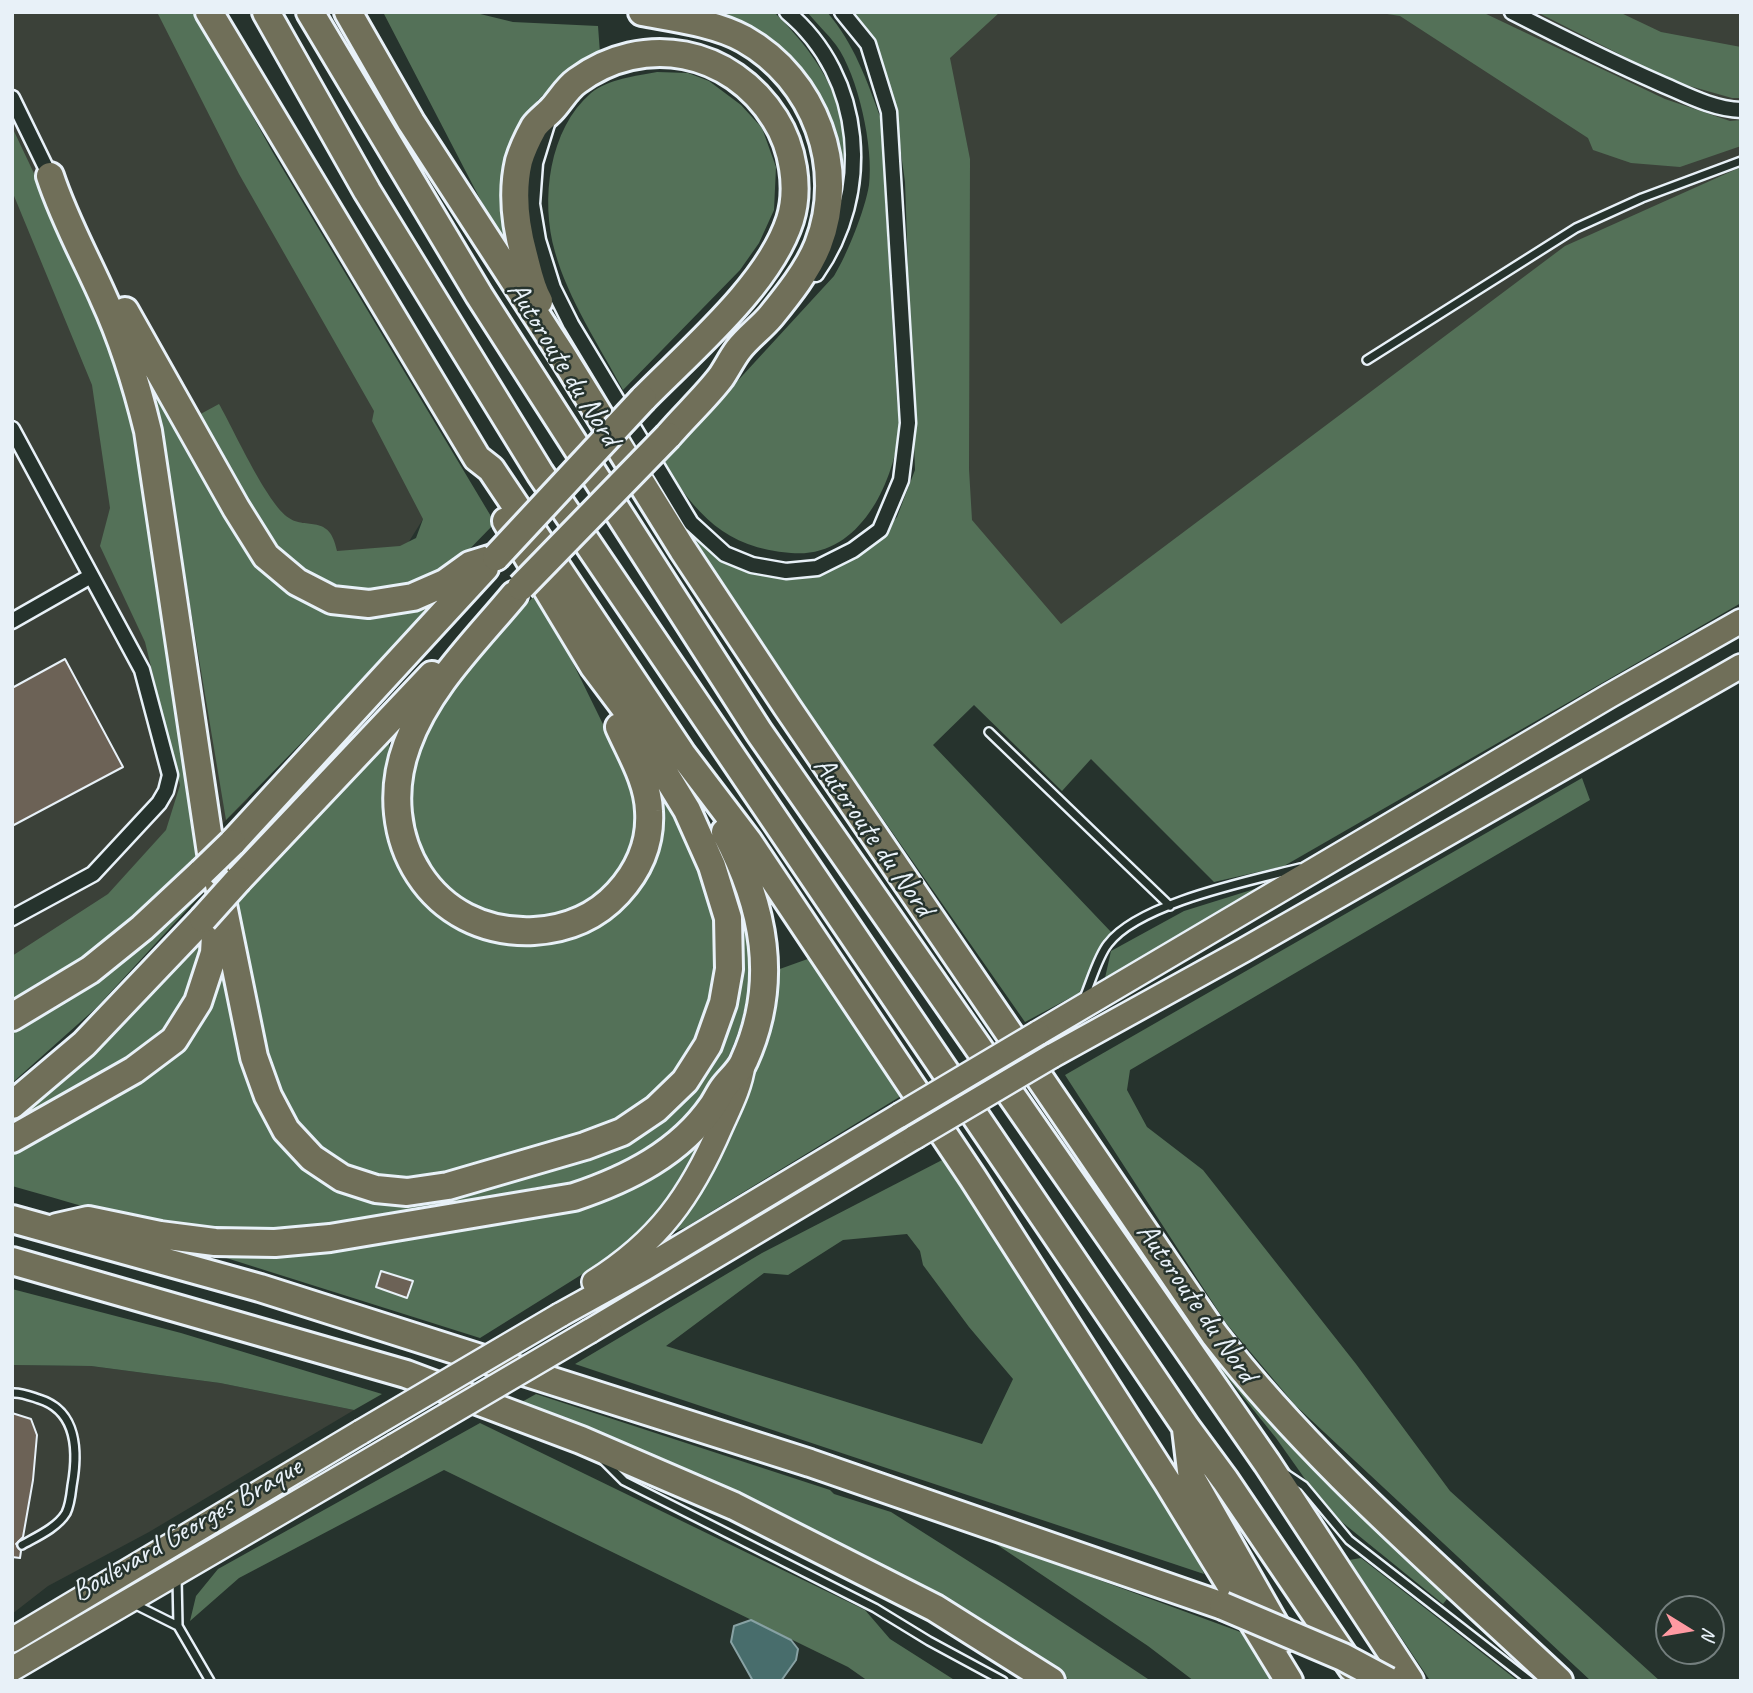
<!DOCTYPE html>
<html>
<head>
<meta charset="utf-8">
<style>
	body { margin:0 }
	#map { position:relative; width:1753px; height:1693px; overflow:hidden; background:#26332d; font-family:Caveat,sans-serif }
	canvas { display:block }
	.frame { position:absolute; inset:0; border:14px solid #e8f1f8; pointer-events:none }
	.north { position:absolute; left:1655px; top:1595px; width:70px; height:70px; box-sizing:border-box; background:#26332d; border:2px solid #747f7e; border-radius:50%; rotate:101deg; font-size:19px; font-weight:700; line-height:28px; text-align:center; color:#e8f1f8 }
	.north::after { content:''; display:block; margin:auto; width:24px; height:32px; background:#ff9aa2; clip-path:polygon(50% 0,100% 100%,50% 72%,0 100%) }
</style>
</head>
<body>
<div id="map">
<canvas width="1753" height="1693"></canvas>
<div class="frame"></div>
<div class="north">N</div>
</div>
<script>
const ctx = document.querySelector('canvas').getContext('2d');
ctx.lineJoin = 'round';
function paint(path, color) { ctx.fillStyle = color; ctx.fill(path, 'evenodd'); }
function trace(path, color, width, dash) { ctx.strokeStyle = color; ctx.lineWidth = width; ctx.lineCap = dash ? 'butt' : 'round'; ctx.setLineDash(dash || []); ctx.stroke(path); }
function write(font, color, halo, rows, align = 'center') {
  ctx.font = font + ' Caveat,sans-serif'; ctx.lineWidth = 5; ctx.setLineDash([]); ctx.textBaseline = 'middle'; ctx.strokeStyle = halo; ctx.fillStyle = color; for (const [text, x, y, turn = 0] of rows) {
    ctx.save(); ctx.translate(x, y); ctx.rotate((+turn || 0) * Math.PI / 180); ctx.textAlign = isNaN(turn) ? turn : align; if (halo) ctx.strokeText(text, 0, 0); ctx.fillText(text, 0, 0); ctx.restore();
  }
}
const built = new Path2D(`
	M12 12H191L445 484 247 800 111 931 12 993Z
	M879 12H1741V222L1078 713 941 477 924 122Z
	M12 1365 91 1366 220 1383 354 1410 149 1532 48 1586 12 1614Z`);
const green = new Path2D(`
	M157 12H195L272 151 495 523 457 562 423 588 348 593 314 582 252 526 195 417 219 404C234 430 267 504 289 518 306 530 330 513 337 551L400 546 416 538 423 519 372 421 374 411 239 174Z
	M383 12H472L513 22 598 26 600 53 570 69 538 100 518 136 512 247 506 249Z
	M692 12H774C806 44 833 78 842 123 845 141 843 161 844 179L826 115Z
	M807 12H827C854 43 867 81 881 119 885 191 889 264 893 336 894 357 896 379 897 400 898 410 900 422 899 432 892 488 857 559 791 553 725 548 696 514 663 462L834 276C847 255 865 210 869 185 874 148 858 75 836 45 827 33 816 23 807 12Z
	M843 12H1000L950 58 970 159 969 469 972 520 1061 624 1565 246 1741 167V603L1284 866 1214 882 1091 759 1062 791 974 705 933 745 1112 933 1079 993 1025 1022 699 556 685 526 733 559 822 571 868 549 897 517 915 470 905 182 896 117 872 55Z
	M1374 12H1482L1665 99 1730 121 1741 120V146L1680 167 1631 163 1593 150 1588 138 1400 16Z
	M1537 12H1619L1661 32 1741 47V98H1732L1672 81Z
	M657 72 688 73 709 81 741 105 762 128 776 167 774 210 759 243 740 270 623 390C600 347 568 299 555 252 540 200 549 129 591 93 608 79 636 76 657 72Z
	M12 127 86 283 128 392 146 499 198 847 195 857 88 958 12 1005V956L108 894 166 830 180 785 145 642 100 546 110 508 92 385 12 191Z
	M145 372 285 580 425 605 432 609 226 820 161 432Z
	M538 592 627 773 636 816 630 856 609 884 572 909 534 918H507L469 903 438 882 410 830 407 791 414 761 428 720 448 687Z
	M389 740 390 764 389 819 403 872 430 905 462 926 591 925 630 900 654 863 660 827 661 792 690 846 713 905 717 930 716 974 708 1007 690 1050 657 1091 615 1123 443 1172 392 1178 364 1173 329 1154 300 1131 270 1079 235 901Z
	M1582 778 1590 800 1130 1070 1127 1090 1147 1127 1203 1170 1356 1364 1450 1491 1660 1681H1591L1295 1405 1226 1323 1065 1075Z
	M717 847C731 877 746 908 749 942 758 1051 689 1146 585 1179 570 1183 553 1185 538 1187 503 1194 469 1200 434 1206 349 1222 263 1239 177 1227 121 1219 66 1201 12 1186V1148L121 1094 166 1061 226 941 264 1112 369 1196 606 1149 720 1032Z
	M203 883 205 890 96 1008 12 1083V1030Z
	M1264 886 1105 978 1111 951 1184 911Z
	M206 929 202 971 155 1047 12 1126V1121C84 1065 145 996 206 929Z
	M816 956 906 1093 686 1227 668 1234 694 1203 729 1139 756 1072 774 1009 777 970Z
	M709 1134 690 1178 629 1245 480 1338 201 1250 624 1187Z
	M946 1158 1189 1538 1204 1574 575 1364 762 1253ZM907 1234 920 1251 923 1265 969 1327 1013 1379 982 1444 666 1346 764 1273 788 1275 843 1240Z
	M12 1289 181 1333 382 1394 354 1410 220 1383 91 1366 12 1365Z
	M1215 1350 1374 1529 1447 1599 1443 1604 1327 1510 1276 1438 1210 1356Z
	M536 1394 830 1490 834 1494 891 1512 1003 1583 1151 1681H1071L1052 1668 520 1403Z
	M480 1423 865 1610 890 1639 956 1681H868L848 1667 444 1470 239 1578 190 1621 196 1596 218 1569Z
	M990 1540 1246 1634 1275 1681H1194L1148 1646Z
	M1361 1558 1518 1681 1429 1679 1349 1560Z`);
const water = new Path2D(`
	M751 1620 791 1640 798 1649 796 1660 781 1681H753L731 1642 734 1626Z`);
const building = new Path2D(`
	M65 659 123 767 12 826V688Z
	M381 1271 413 1281 407 1298 376 1287Z
	M12 1413 31 1419 37 1435 33 1480 23 1537 16 1544 21 1551 20 1558 12 1557Z`);
const lane = new Path2D(`
	M1367 360 1576 228 1642 198 1741 161
	M989 732 1170 906
	M1084 998C1091 982 1098 956 1108 944 1139 903 1250 881 1300 868
	M12 1393C21 1392 30 1396 39 1399 78 1411 78 1453 72 1486 71 1495 70 1505 66 1513 57 1528 36 1537 22 1545
	M603 1460 624 1481 875 1608 929 1641 1003 1681
	M1286 1474 1304 1486 1349 1540 1530 1681
	M177 1578 178 1626 210 1681
	M132 1603 178 1626`);
const street = new Path2D(`
	M787 12C865 77 873 194 816 274
	M1512 12C1561 37 1609 61 1659 83 1685 94 1712 109 1741 110
	M12 98 50 176
	M547 124 535 163 532 204 538 240 553 288 571 324 691 523 725 554 752 565 786 571 817 568 853 550 880 530 901 480 908 423 889 112 868 44 842 12
	M12 429 142 670 170 775 166 791 159 803 93 874 12 918
	M12 621 91 576`);
const primary = new Path2D(`
	M1038 1033 1609 696 1741 621
	M1052 1056 1244 950 1741 666
	M594 1282C659 1241 691 1196 721 1126 730 1106 740 1087 743 1065
	M560 1315 645 1268 900 1115
	M590 1331 915 1137
	M12 1640 361 1432
	M12 1669 394 1446`);
const highway = new Path2D(`
	M209 12 477 458 491 469 682 754 748 841 973 1178 1168 1483 1289 1681
	M266 12 367 191 540 473 1186 1427 1225 1480 1352 1668
	M310 12 479 295 759 732 1267 1463 1410 1681
	M348 12 411 122 562 355 683 550 787 707 1214 1334C1314 1463 1440 1569 1559 1681
	M642 12C674 18 715 23 744 39 815 79 848 168 818 245 808 270 788 295 771 316 761 328 748 337 738 350 732 358 727 368 721 377 705 398 685 416 668 436
	M50 176C64 219 86 258 104 299 124 342 137 386 148 431L211 853
	M539 301C531 287 528 270 524 255 516 226 512 191 519 161 522 151 529 136 534 127 539 120 547 115 553 108 561 99 567 88 577 81 644 32 731 49 775 119 793 147 800 188 790 220 769 285 690 351 643 399
	M125 311 236 508 266 556 297 582 332 600 369 604 413 597 445 583 470 565 496 557
	M514 595C475 642 428 687 407 745 373 837 431 936 534 931 567 929 596 917 618 893 639 870 651 842 649 811 648 781 631 754 619 727
	M209 836 254 1057 268 1096 286 1130 312 1158 342 1178 376 1189 407 1192 448 1186 585 1146 622 1132 656 1109 685 1081 708 1045 723 1003 729 969 728 918 712 866 687 810 624 707 594 667 506 521
	M232 843 485 568
	M238 880 432 675
	M12 1017 90 970 142 928 202 872
	M12 1105 84 1044 203 919
	M12 1139 134 1070 174 1040 198 1002 214 953 216 919
	M12 1219 260 1288 810 1463 1223 1606
	M57 1227 88 1220 160 1235 215 1242 275 1243 330 1238 574 1197C628 1179 680 1153 713 1105 717 1099 720 1092 724 1087 731 1078 740 1071 744 1061 780 982 764 906 725 832
	M12 1261 406 1374 581 1440 734 1506 935 1608 1051 1681
	M1186 1429 1192 1479 1283 1639`);
const primaryBridge = new Path2D(`
	M900 1115 1038 1033
	M915 1137 1052 1056
	M361 1432 560 1315
	M394 1446 590 1331`);
const highwayBridge = new Path2D(`
	M496 557 643 399
	M521 587 668 436
	M202 872 232 843
	M203 919 238 880
	M1223 1606 1343 1657 1388 1681`);
const streetNames = [
	["Autoroute du Nord",563,364,58],
	["Autoroute du Nord",873,837,55],
	["Autoroute du Nord",1196,1303,55],
	["Boulevard Georges Braque",187,1530,-30]
];
paint(built, '#3b4139');
paint(green, '#547158');
paint(water, '#486d6c');
trace(water, '#88a2a4', 2);
paint(building, '#6c6256');
trace(building, '#e8f1f8', 2);
trace(lane, '#e8f1f8', 12);
trace(street, '#e8f1f8', 19);
trace(primary, '#e8f1f8', 28);
trace(highway, '#e8f1f8', 32);
trace(lane, '#26332d', 7);
trace(street, '#26332d', 14);
trace(primary, '#706f59', 23);
trace(highway, '#706f59', 26);
trace(primaryBridge, '#e8f1f8', 28, []);
trace(highwayBridge, '#e8f1f8', 32, []);
trace(primaryBridge, '#706f59', 23);
trace(highwayBridge, '#706f59', 26);
write('30px', '#e8f1f8', '#26332d', streetNames);
</script>
</body>
</html>
